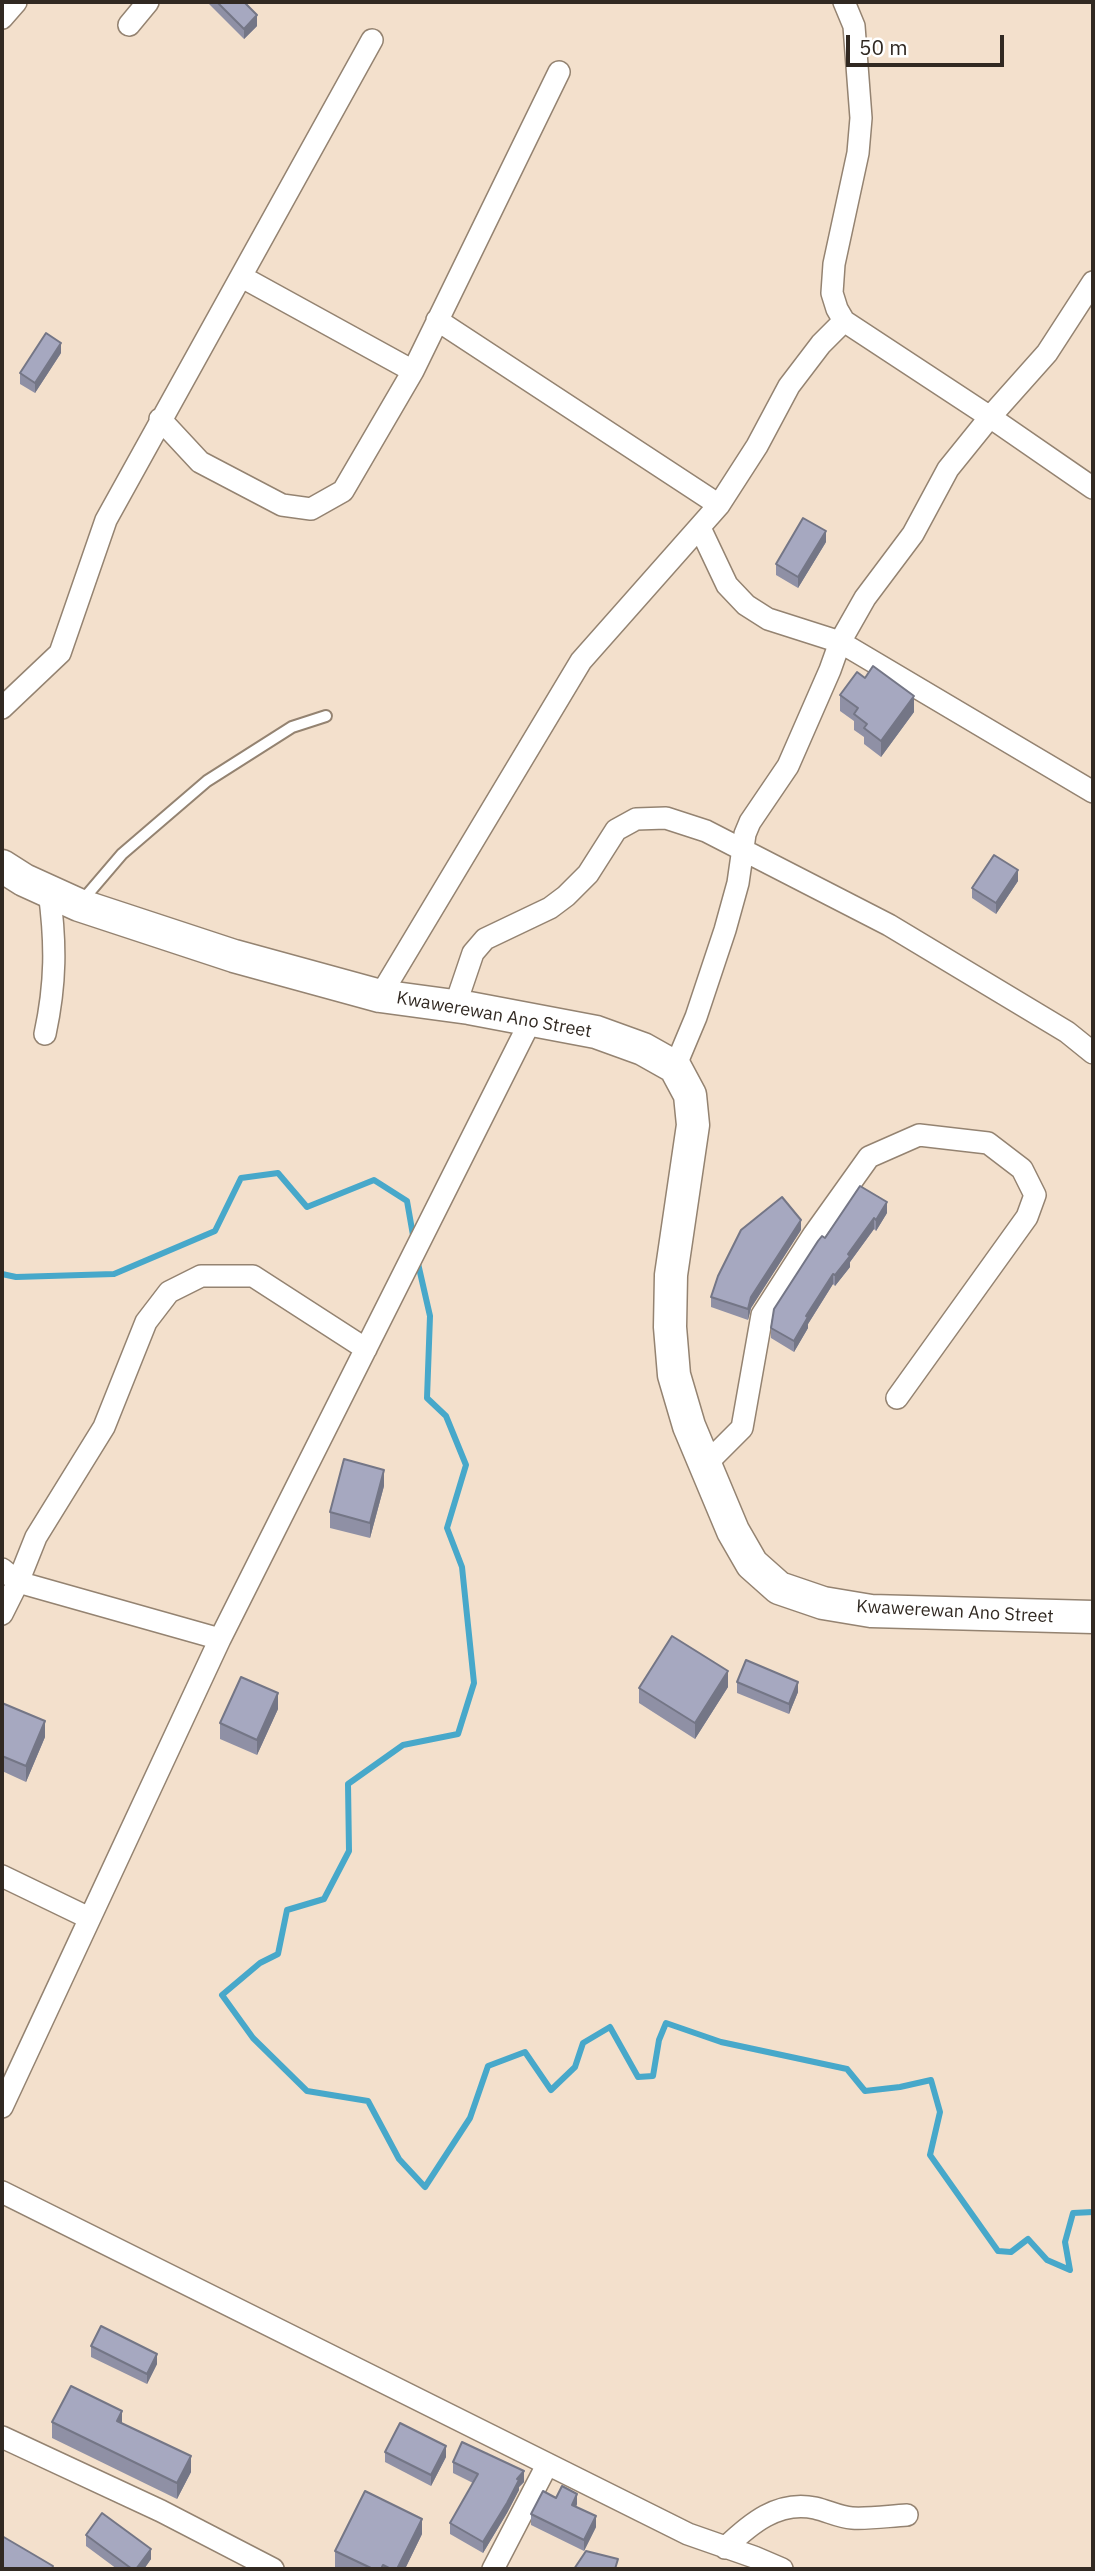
<!DOCTYPE html>
<html>
<head>
<meta charset="utf-8">
<style>
	body { margin:0 }
	#map { position:relative; width:1095px; height:2571px; overflow:hidden; background:#f3e0cc; font-family:"IBM Plex Sans",sans-serif }
	canvas { display:block }
	.frame { position:absolute; inset:0; border:4px solid #312922; pointer-events:none }
	.scale { position:absolute; left:846px; top:35px; width:158px; height:32px; box-sizing:border-box; border:4px solid #312922; border-top:0; padding-left:9px; font-size:21px; line-height:24px; white-space:nowrap; color:#312922; -webkit-text-stroke:5px #fff; paint-order:stroke }
</style>
</head>
<body>
<div id="map">
<canvas width="1095" height="2571"></canvas>
<div class="frame"></div>
<div class="scale">50 m</div>
</div>
<script>
const ctx = document.querySelector('canvas').getContext('2d');
ctx.lineJoin = 'round';
function trace(path, color, width, dash) { ctx.strokeStyle = color; ctx.lineWidth = width; ctx.lineCap = dash ? 'butt' : 'round'; ctx.setLineDash(dash || []); ctx.stroke(path); }
function paint(path, color) { ctx.fillStyle = color; ctx.fill(path, 'evenodd'); }
function write(font, color, halo, rows, align = 'center') {
  ctx.font = font + ' "IBM Plex Sans",sans-serif'; ctx.lineWidth = 6; ctx.setLineDash([]); ctx.textBaseline = 'middle'; ctx.strokeStyle = halo; ctx.fillStyle = color; for (const [text, x, y, turn = 0] of rows) {
    ctx.save(); ctx.translate(x, y); ctx.rotate((+turn || 0) * Math.PI / 180); ctx.textAlign = isNaN(turn) ? turn : align; if (halo) ctx.strokeText(text, 0, 0); ctx.fillText(text, 0, 0); ctx.restore();
  }
}
const stream = new Path2D(`
	M417 1259 430 1316 427 1398 446 1416 466 1465 447 1528 462 1567 474 1683 458 1734 403 1745 348 1784 349 1851 324 1899 287 1910 278 1954 260 1963 222 1995 253 2038 307 2091 368 2101 399 2159 425 2187 470 2118 488 2066 525 2052 551 2090 575 2067 583 2043 610 2027 638 2077 653 2076 659 2040 666 2023 721 2042 847 2069 865 2091 900 2087 931 2080 940 2112 930 2155 998 2251 1011 2252 1028 2239 1047 2260 1070 2270 1065 2242 1073 2213 1093 2212
	M2 1274 16 1277 114 1274 215 1231 241 1178 278 1173 307 1207 374 1180 407 1201 414 1241`);
const lane = new Path2D(`
	M81 902 122 854 207 781 292 727 326 716`);
const street = new Path2D(`
	M844 2 854 26 861 118 858 153 834 264 832 293 837 309 844 321 990 417 1093 488
	M2 18 16 2
	M129 25 148 2
	M242 277 413 371
	M437 320 719 505
	M160 419 200 462 282 505 311 509 343 491 413 371 559 72
	M700 528 727 585 746 605 768 619 840 642 1093 792
	M2 708 60 653 106 520 372 40
	M380 996 581 661 719 505 757 446 789 386 821 344 844 321
	M455 1006 473 953 485 939 550 908 566 896 588 874 616 830 636 819 666 818 706 831 889 925 1067 1032 1093 1053
	M45 1034C56 983 56 943 49 891
	M675 1067 696 1017 725 930 738 883 745 834 750 822 788 766 830 670 840 642 865 598 913 534 948 469 990 417 1047 353 1093 282
	M705 1465 742 1428 762 1315 814 1234 869 1157 919 1135 988 1143 1022 1169 1035 1195 1027 1217 897 1398
	M2 1569 18 1582 220 1639
	M2 1614 18 1582 36 1537 104 1427 146 1322 169 1292 201 1276H253L366 1349
	M2 1876 89 1918
	M2 2107 220 1639 531 1020
	M2 2192 688 2534 754 2557 782 2569
	M2 2437 161 2511 273 2569
	M725 2548C750 2524 778 2500 815 2508 828 2511 839 2517 852 2518 870 2519 889 2516 907 2515
	M493 2569 547 2465`);
const secondary = new Path2D(`
	M2 866 24 880 79 905 234 956 380 996 469 1008 596 1032 643 1049 675 1067 690 1095 693 1125 671 1275 670 1327 674 1375 689 1426 733 1531 752 1564 779 1588 823 1603 871 1611 1093 1617`);
const wall = new Path2D(`
	M207 2H244L257 26 244 39Z
	M61 353 35 393 20 384V373Z
	M826 542 798 588 776 575V564Z
	M840 695 914 712 881 757 864 744V737L854 730V721L840 711Z
	M1018 881 996 914 972 898V888Z
	M887 1213 876 1231 874 1229 850 1262V1267L835 1286 833 1284 808 1324V1328L794 1352 771 1338V1328L825 1238Z
	M801 1230 751 1308 748 1320 711 1307V1297Z
	M384 1486 370 1538 330 1528V1512Z
	M737 1682 798 1692 789 1714 737 1693Z
	M728 1687 695 1739 639 1703V1688Z
	M2 1703 45 1737 26 1782 2 1771Z
	M278 1709 257 1755 220 1739V1723Z
	M91 2346 157 2364 147 2384 91 2357Z
	M52 2422 122 2423 191 2472 177 2499 52 2438Z
	M385 2452 446 2457 431 2486 385 2462Z
	M453 2462 524 2482 519 2487V2490L507 2513 483 2553 450 2534V2523L473 2483 453 2473Z
	M556 2498 577 2504 576 2507 596 2527 584 2551 531 2525V2514Z
	M422 2534 405 2569H341L335 2567V2551Z
	M86 2535 151 2559 144 2569H117L86 2546Z`);
const shadedWall = new Path2D(`
	M257 15V26L244 39V29Z
	M61 343V353L35 393V383Z
	M826 531V542L798 588V577Z
	M914 696V712L881 757V741Z
	M1018 870V881L996 914V903Z
	M887 1202V1213L876 1231V1220Z
	M874 1218V1229L850 1262V1267L835 1286V1275L848 1254Z
	M801 1220V1230L751 1308 748 1320V1309L751 1297Z
	M833 1274V1284L808 1324V1328L794 1352V1341L806 1316Z
	M384 1470V1486L370 1538V1523Z
	M728 1671V1687L695 1739V1723Z
	M798 1682V1692L789 1714V1704Z
	M278 1693V1709L257 1755V1740Z
	M45 1721V1737L26 1782V1766Z
	M157 2354V2364L147 2384V2374Z
	M122 2411V2427L117 2421Z
	M446 2446V2457L431 2486V2475Z
	M191 2456V2472L177 2499V2483Z
	M524 2471V2482L519 2487V2490L507 2513 483 2553V2542L517 2479Z
	M577 2494V2504L572 2516V2505Z
	M596 2516V2527L584 2551V2540Z
	M422 2519V2534L405 2569H397Z
	M151 2549V2559L144 2569H136Z`);
const building = new Path2D(`
	M217 2H244L257 15 244 29Z
	M46 333 61 343 35 383 20 373Z
	M803 518 826 531 798 577 776 564Z
	M873 666 914 696 881 741 864 728 867 724 854 714 858 708 840 695 857 672 865 678Z
	M994 855 1018 870 996 903 972 888Z
	M860 1186 887 1202 876 1220 874 1218 848 1254 850 1256 835 1275 833 1274 806 1316 808 1317 794 1341 771 1328 774 1309 818 1241 822 1236 825 1238Z
	M782 1197 801 1220 751 1297 748 1309 711 1297 718 1276 741 1230Z
	M344 1459 384 1470 370 1523 330 1512Z
	M672 1636 728 1671 695 1723 639 1688Z
	M746 1660 798 1682 789 1704 737 1682Z
	M241 1677 278 1693 257 1740 220 1723Z
	M2 1703 45 1721 26 1766 2 1756Z
	M101 2326 157 2354 147 2374 91 2346Z
	M71 2386 122 2411 117 2421 191 2456 177 2483 52 2422Z
	M400 2423 446 2446 431 2475 385 2452Z
	M462 2442 524 2471 517 2479 519 2480 507 2503 483 2542 450 2523 478 2474 453 2462Z
	M562 2486 577 2494 572 2505 596 2516 584 2540 531 2514 543 2491 556 2498Z
	M365 2491 422 2519 397 2569H391L383 2565 381 2569H373L335 2551Z
	M102 2513 151 2549 136 2569H132L86 2535Z
	M2 2536 53 2566 52 2569H2Z
	M586 2551 618 2559 615 2569H574Z`);
const streetNames = [
	["Kwawerewan Ano Street",494,1015,10],
	["Kwawerewan Ano Street",955,1612,3]
];
trace(stream, '#47a8ca', 6);
trace(lane, '#948371', 14);
trace(street, '#948371', 24);
trace(secondary, '#948371', 35);
trace(lane, '#fff', 10);
trace(street, '#fff', 21);
trace(secondary, '#fff', 32);
paint(wall, '#8f90a5');
paint(shadedWall, '#747686');
paint(building, '#a6a8c0');
trace(building, '#747686', 2);
write('18px', '#312922', '#fff', streetNames);
</script>
</body>
</html>
